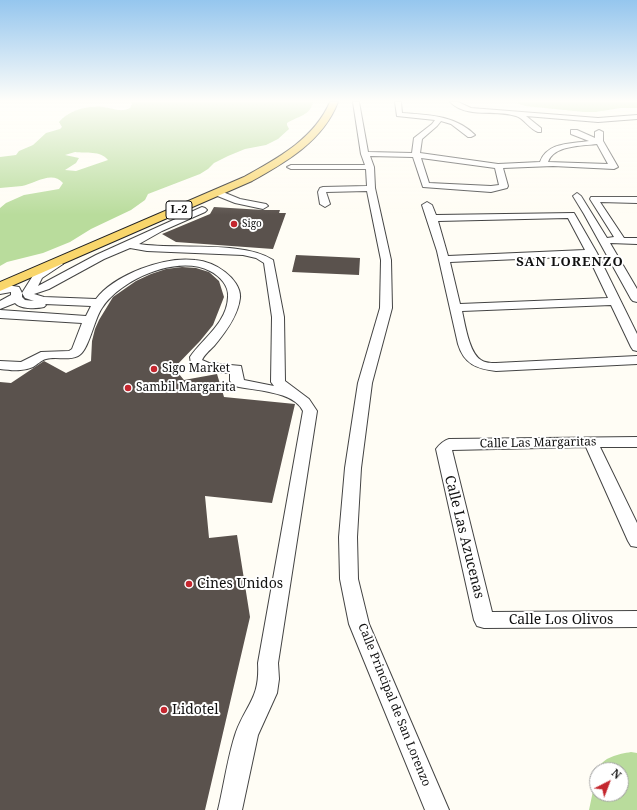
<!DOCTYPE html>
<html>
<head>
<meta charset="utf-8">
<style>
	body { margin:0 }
	#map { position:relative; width:637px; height:810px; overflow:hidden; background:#fffdf5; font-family:"Noto Serif",serif }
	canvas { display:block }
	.north { position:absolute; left:589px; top:762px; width:40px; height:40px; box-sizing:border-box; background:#fff; border:1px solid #a0a0a0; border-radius:50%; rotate:42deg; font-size:11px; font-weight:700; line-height:16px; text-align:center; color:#111 }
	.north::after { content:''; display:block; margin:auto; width:14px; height:18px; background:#c4262e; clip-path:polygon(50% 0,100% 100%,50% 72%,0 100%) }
</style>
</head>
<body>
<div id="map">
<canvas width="637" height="810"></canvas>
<div class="north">N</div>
</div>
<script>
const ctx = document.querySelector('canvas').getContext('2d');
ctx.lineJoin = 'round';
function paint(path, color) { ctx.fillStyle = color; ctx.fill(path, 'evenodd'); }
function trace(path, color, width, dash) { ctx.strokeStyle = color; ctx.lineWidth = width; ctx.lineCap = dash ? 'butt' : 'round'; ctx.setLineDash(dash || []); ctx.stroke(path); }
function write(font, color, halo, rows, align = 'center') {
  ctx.font = font + ' "Noto Serif",serif'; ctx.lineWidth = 4; ctx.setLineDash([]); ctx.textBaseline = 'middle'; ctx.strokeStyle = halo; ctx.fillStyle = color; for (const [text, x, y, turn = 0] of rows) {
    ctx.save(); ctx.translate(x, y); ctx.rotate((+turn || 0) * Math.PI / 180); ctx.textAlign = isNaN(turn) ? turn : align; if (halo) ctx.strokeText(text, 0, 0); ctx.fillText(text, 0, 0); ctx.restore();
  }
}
const forest = new Path2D(`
	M130 102H313C310 116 298 116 287 123V125L289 129 278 139 266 145 245 149 228 156 214 163 208 169 200 174 148 194 145 200 131 210 91 229 70 242 43 253 7 262 0 266V208L6 203 24 195 59 189 63 183C52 170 34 184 22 186 15 187 7 187 0 188V157L16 155 19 151 33 145 46 133 60 129 62 127 59 122C68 111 88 105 103 107 113 108 120 113 130 108L132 104ZM75 152C86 154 100 150 108 160L76 171 65 170 76 163 79 158 65 155Z
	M518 102H637V108H620L596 112H584L525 106 517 103Z
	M631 752 637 753V810H589L597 772V794H621V770H598C602 757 619 754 631 752Z`);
const building = new Path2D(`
	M214 207 263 210H280L279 213H286L273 249 176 242 162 234 210 214Z
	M296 255 360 258 359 275 292 272Z
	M182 267 196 268 209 272 219 281 224 297 213 325 200 341 174 368 184 380 217 374 224 397 295 404 272 503 205 496 209 538 237 535 250 617 205 810H0V382L11 383 44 361 66 373 91 361 92 341 95 329 99 320 113 297 136 281 151 274 166 269Z`);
const minor = new Path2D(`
	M353 102H359L368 152 412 153 414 138 432 124 435 120 397 116 395 102H401L402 113C428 115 455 115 475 135L471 137H468L451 124 441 121 437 126 422 139 420 153 498 164 540 162C547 142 571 144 589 141L571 134V130H577L595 138V132L599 130 603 132V141L618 167 614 169 553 166 503 168 508 186 507 188 491 192 423 187 413 157 370 156 374 167 375 188 391 260 392 308 372 383 361 468 357 537 358 579 369 624 449 810H425L349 624 340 579 339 537 345 468 358 383 380 308 381 260 367 191 326 192 330 204 325 207 320 204 318 192 320 188 323 187 367 186 366 169H291L287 167 291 165H365L361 154ZM597 144 608 164 548 162C554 145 582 146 597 144ZM421 158 495 168 499 185 491 186 429 183Z
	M450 102H458L471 108 598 118 637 115V119L598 122 526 116 541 128V132H538C529 129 524 118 516 116 494 109 468 119 450 102Z
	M218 190 240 199 266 204 268 206 263 209 235 203 215 195 214 193Z
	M577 193 581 196 607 238 614 237 590 199 591 197H637V203L600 202 624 238H637V244L610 243 637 289V302L633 301 631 299 584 214 573 196Z
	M427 202 432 205 436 215 574 213 597 253 637 334V351L633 350 631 347 611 305 462 311C465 324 469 353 481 360 485 363 491 363 496 363L637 356V364L496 371C477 369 464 364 458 344L437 251 422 205ZM568 218 585 250 448 256 438 221ZM588 256 608 298 460 304 450 262Z
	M202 207 205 208 207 210 205 212 162 231 139 244C177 250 242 240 273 260L284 317 285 381 309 399 317 411 278 663 279 679 277 693 258 735 242 810H218C224 785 228 755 236 732 247 703 260 698 258 663L303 411C294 391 255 391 235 386L230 381V373C217 372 202 372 191 364L190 357C203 338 227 323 228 297 229 286 220 276 210 271 177 254 120 280 102 308 94 319 89 351 78 356 67 361 57 356 46 359 41 360 37 365 33 367 22 372 11 370 0 369V361L21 362 41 352 69 351 72 349 82 323 0 318V310L86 316 91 306 45 304 46 305 44 307C36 309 20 309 15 303L0 309V301L11 295V292L0 294V287L7 285 19 287 22 293 34 274 54 262 58 261 63 264 42 278 38 286 96 255ZM130 248 147 251 243 255 256 258 264 263 272 317 271 382 274 386 244 380 241 366 209 363 202 360C204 355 210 350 214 346 225 333 238 316 240 298 241 288 233 278 225 272 216 265 206 261 195 260 164 256 114 275 96 299L44 297 34 294 49 289 104 259ZM22 293 25 298 34 301 25 300 22 297Z
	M637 437V447H600L637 523V547L631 546 628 541 586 447 452 450 492 612 637 611V627L484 628 477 626 474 620 436 449C440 444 443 441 449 439Z`);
const major = new Path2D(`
	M330 102H338C323 141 286 162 252 181L0 291V282L244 177C278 158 314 139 330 102Z`);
const markers = [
	[234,224,4,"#c4262e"],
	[154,369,4,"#c4262e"],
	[128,388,4,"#c4262e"],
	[189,584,4,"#c4262e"],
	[164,710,4,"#c4262e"]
];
const farPoinames = [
	["Sigo",242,224]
];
const shields = [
	[179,210,26]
];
const shieldNames = [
	["L-2",179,210]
];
const poiNames = [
	["Sigo Market",162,369],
	["Sambil Margarita",136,388]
];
const streetNames = [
	["Calle Las Margaritas",538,443,-1],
	["Calle Principal de San Lorenzo",394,705,68]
];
const farDistrictnames = [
	["SAN LORENZO",570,262]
];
const nearStreetnames = [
	["Calle Las Azucenas",464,537,76],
	["Calle Los Olivos",561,620]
];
const nearPoinames = [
	["Cines Unidos",197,584],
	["Lidotel",172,710]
];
paint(forest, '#b9dc9c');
paint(building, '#5a524d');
trace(minor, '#444', 2);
trace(major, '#222', 2);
paint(minor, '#fff');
paint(major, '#f9d66b');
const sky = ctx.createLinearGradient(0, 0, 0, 215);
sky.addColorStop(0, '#95c6ee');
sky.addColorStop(0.47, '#fffefa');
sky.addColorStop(1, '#fffefa00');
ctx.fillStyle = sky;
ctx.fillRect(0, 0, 637, 215);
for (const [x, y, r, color] of markers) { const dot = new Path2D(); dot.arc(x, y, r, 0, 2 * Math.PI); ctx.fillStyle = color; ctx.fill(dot); trace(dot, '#fff', 1.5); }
write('10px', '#111', '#fff', farPoinames, 'left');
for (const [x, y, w] of shields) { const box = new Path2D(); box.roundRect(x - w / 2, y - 9, w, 18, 3); ctx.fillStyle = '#fff'; ctx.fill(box); trace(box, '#111', 1); }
write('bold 11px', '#111', null, shieldNames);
write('12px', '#111', '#fff', poiNames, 'left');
write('12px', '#111', '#fff', streetNames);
ctx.letterSpacing = '1px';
write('bold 13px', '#111', '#fff', farDistrictnames);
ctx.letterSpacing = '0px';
write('14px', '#111', '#fff', nearStreetnames);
write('14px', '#111', '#fff', nearPoinames, 'left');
</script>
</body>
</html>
